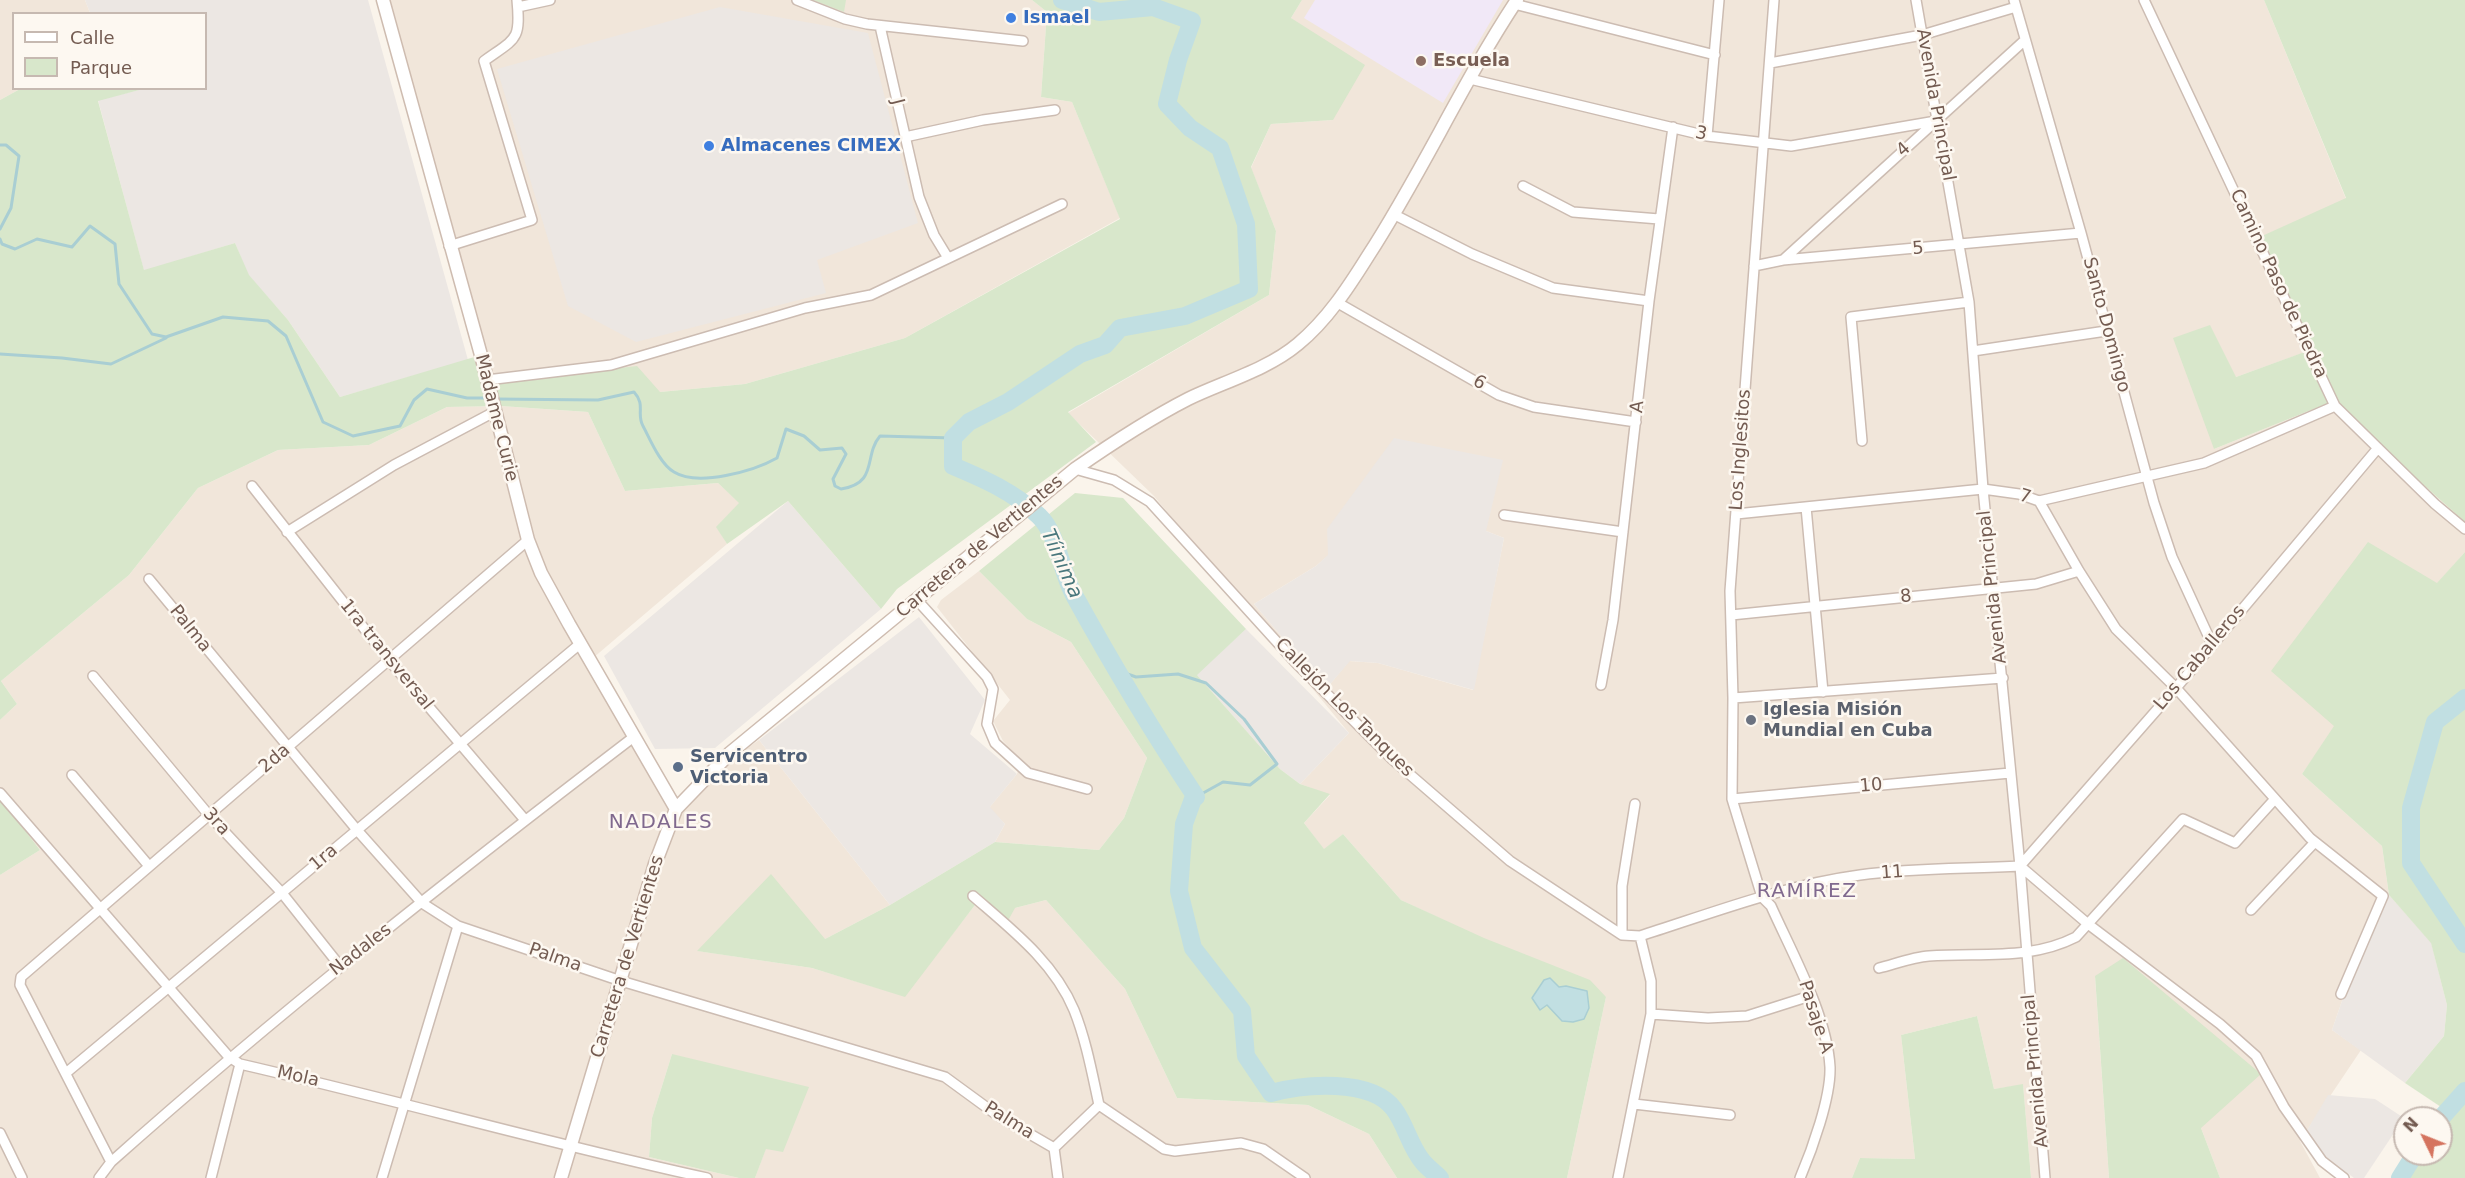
<!DOCTYPE html>
<html>
<head>
<meta charset="utf-8">
<style>
	body { margin:0 }
	#map { position:relative; width:2465px; height:1178px; overflow:hidden; background:#faf4eb; font-family:"DejaVu Sans",sans-serif }
	canvas { display:block }
	.legend { position:absolute; left:12px; top:12px; width:195px; height:78px; box-sizing:border-box; background:#fdf8f1; border:2px solid #c6b9b1; margin:0; padding:8px 10px; list-style:none; font-size:18px; color:#735b51 }
	.legend li { display:flex; align-items:center; gap:12px; height:30px }
	.legend b { width:30px; border:2px solid #c6b9b1 }
	.north { position:absolute; left:2393px; top:1106px; width:60px; height:60px; box-sizing:border-box; background:#fdf8f1; border:2px solid #c6b9b1; border-radius:50%; rotate:313deg; font-size:16px; font-weight:700; line-height:24px; text-align:center; color:#735b51 }
	.north::after { content:''; display:block; margin:auto; width:21px; height:27px; background:#d5745f; clip-path:polygon(50% 0,100% 100%,50% 72%,0 100%) }
</style>
</head>
<body>
<div id="map">
<canvas width="2465" height="1178"></canvas>
<ul class="legend">
<li><b style="height:8px;background:#fff"></b>Calle</li>
<li><b style="height:16px;background:#d8e7cb"></b>Parque</li>
</ul>
<div class="north">N</div>
</div>
<script>
const ctx = document.querySelector('canvas').getContext('2d');
ctx.lineJoin = 'round';
function paint(path, color) { ctx.fillStyle = color; ctx.fill(path, 'evenodd'); }
function trace(path, color, width, dash) { ctx.strokeStyle = color; ctx.lineWidth = width; ctx.lineCap = dash ? 'butt' : 'round'; ctx.setLineDash(dash || []); ctx.stroke(path); }
function write(font, color, halo, rows, align = 'center') {
  ctx.font = font + ' "DejaVu Sans",sans-serif'; ctx.lineWidth = 5; ctx.setLineDash([]); ctx.textBaseline = 'middle'; ctx.strokeStyle = halo; ctx.fillStyle = color; for (const [text, x, y, turn = 0] of rows) {
    ctx.save(); ctx.translate(x, y); ctx.rotate((+turn || 0) * Math.PI / 180); ctx.textAlign = isNaN(turn) ? turn : align; if (halo) ctx.strokeText(text, 0, 0); ctx.fillText(text, 0, 0); ctx.restore();
  }
}
const residential = new Path2D(`
	M0 0H85L90 13 14 14V88L20 89 0 100Z
	M388 0H1032L1047 12 1041 97 1072 102 1120 218 905 338 745 384 660 392 490 383Z
	M1302 0H2264L2346 199 2311 350 2236 377 2214 449 2331 402 2465 522V552L2438 583 2302 774 2382 846 2389 895 2344 995 2332 1030 2361 1050 2300 1141 2320 1178H2220L2201 1128 2095 977 2109 1178H2031L2023 1085 1994 1089 1977 1016 1901 1035 1915 1159 1860 1158 1852 1178H1567L1606 997 1401 900 1343 834 1324 850 1304 823 1330 795 1300 784 1349 733 1154 496 1068 413 1269 295 1276 231 1251 168 1271 124 1333 120 1291 18ZM1486 531 1504 538 1473 690 1378 663 1349 661 1326 689 1254 604 1316 566 1329 555Z
	M501 406 588 412 625 491 718 483 740 503 717 527 727 544 593 658 673 800 759 740 890 905 825 939 698 951 812 968 904 996 975 905 1015 908 1046 900 1125 989 1177 1098 1308 1105 1369 1134 1397 1178H755L766 1148 672 1054 652 1118 649 1157 739 1178H0V875L40 850 0 798V720L17 704 1 681 129 575 198 488 278 450 369 445 447 407Z
	M979 571 1027 619 1071 642 1147 758 1124 818 1099 850 995 842 1005 824 989 808 1017 774 1021 761 1003 741 993 721 1010 700 937 607 941 600Z`);
const industrial = new Path2D(`
	M85 0H368L468 360 340 397 288 320 248 275 235 243 144 271 98 100 143 89 206 88V14L90 13Z
	M720 7 868 33 918 223 817 260 826 293 636 342 568 306 497 69Z
	M1394 438 1503 460 1486 531 1504 538 1474 690 1378 663 1350 661 1326 689 1254 604 1316 566 1328 555 1327 529Z
	M788 501 881 609 715 748 655 749 604 656Z
	M919 617 985 700 970 734 1017 774 990 807 1005 824 995 842 890 905 759 740Z
	M1246 629 1349 733 1300 784 1280 769 1196 674Z
	M2389 895 2431 942 2447 1005 2444 1036 2405 1083 2332 1030 2344 995Z
	M2328 1095 2375 1099 2404 1118 2364 1178H2354L2325 1156 2306 1132Z`);
const education = new Path2D(`
	M1315 0H1503L1443 103 1304 18Z`);
const green = new Path2D(`
	M813 0H846L844 12Z
	M1032 0H1302L1291 18 1365 65 1333 120 1271 124 1251 167 1276 231 1269 295 1068 412 1096 442 897 589 881 609 788 501 727 544 716 527 739 503 718 483 625 491 588 412 501 406 447 407 369 445 278 450 198 488 129 575 1 681 17 704 0 720V100L20 89H143L98 101 144 270 235 243 249 275 288 320 340 397 481 355 491 383 637 366 660 392 745 384 905 338 1120 219 1072 102 1041 97 1047 12Z
	M2264 0H2465V522L2331 402 2214 449 2173 338 2210 325 2236 377 2310 350 2262 236 2346 198Z
	M1075 493 1123 498 1246 629 1197 675 1280 769 1300 784 1330 794 1304 823 1324 849 1343 834 1401 900 1484 938 1590 980 1606 997 1567 1178H1397L1369 1134 1308 1105 1177 1098 1125 989 1046 900 1015 908 1005 926 975 905 905 997 812 968 697 951 771 874 825 939 890 905 995 842 1099 850 1124 818 1147 758 1071 642 1027 619 979 571Z
	M2368 542 2437 583 2465 552V1178H2398L2418 1154H2441V1125L2450 1113 2405 1083 2444 1036 2447 1005 2431 943 2389 895 2382 846 2302 774 2334 726 2271 671Z
	M0 798 40 850 0 875Z
	M2123 958 2261 1074 2201 1128 2220 1178H2109L2095 976Z
	M1977 1016 1994 1089 2023 1084 2031 1178H1852L1860 1158 1915 1159 1901 1035Z
	M672 1054 809 1087 783 1152 766 1149 755 1178H739L649 1157 652 1118Z`);
const water = new Path2D(`
	M1550 978 1559 987 1566 986 1587 991 1589 1008 1584 1019 1573 1022 1562 1021 1547 1005 1540 1010 1532 998 1544 980Z`);
const stream = new Path2D(`
	M0 145H6L19 156 11 208 0 229
	M0 239 2 244 15 249 37 239 72 247 90 226 115 244 119 284 152 334 166 337 223 317 268 321 286 336 323 422 353 436 400 426 414 400 427 389 467 398H488
	M0 354 62 358 111 364 166 338
	M495 399 598 400 634 392C646 405 636 414 643 426 650 439 660 464 674 472 698 487 754 471 777 458L786 429 804 436 820 450 842 448 846 454 833 479 835 486 841 489C879 483 863 456 880 436L953 438
	M1119 671 1136 677 1178 674 1206 683 1244 719 1277 764 1250 785 1223 782 1196 797`);
const river = new Path2D(`
	M1062 0 1099 12 1153 7 1192 21 1178 60 1167 104 1190 128 1220 148 1246 224 1249 289 1185 316 1120 328 1105 345 1080 354 1008 402 969 422 953 438V466C984 479 1014 492 1039 516 1058 534 1061 572 1074 595 1112 664 1152 731 1196 797L1193 799 1184 824 1179 891 1193 948 1242 1011 1246 1056 1271 1093C1304 1084 1371 1078 1394 1109 1406 1125 1410 1147 1423 1162 1428 1168 1435 1173 1440 1178
	M2465 698 2435 722 2411 808V863L2465 944
	M2441 1118 2465 1091
	M2400 1178 2415 1154`);
const minor = new Path2D(`
	M797 0 845 19 867 24 1023 41
	M1774 0 1730 591 1733 698 1732 799 1762 897 1771 906C1792 953 1827 1015 1830 1067 1831 1097 1812 1150 1800 1178
	M1916 0 1969 302 1983 489 2020 866 2045 1178
	M2014 0 2081 233 2154 503 2172 557 2212 644
	M2144 0 2335 406 2435 504 2465 529
	M1514 4 1715 55
	M518 7 550 0
	M880 26 919 197 934 235 948 258
	M1770 63 1922 35 2016 7
	M1470 79 1707 136 1791 146 1936 121
	M1707 136 1719 0
	M905 137 983 120 1055 110
	M1523 186 1573 212 1659 219
	M1395 215 1472 254 1553 288 1649 301
	M449 246 532 220 484 61C516 38 521 41 517 0
	M1783 260 2025 40
	M1754 266 1783 260 2081 233
	M1338 303 1499 395 1534 407 1636 422
	M1973 351 2106 331
	M487 380 611 365 805 308 871 295 1062 204
	M1862 441 1851 317 1969 302
	M1075 469 1114 480 1150 502 1296 663 1392 759 1510 861 1622 935 1640 936C1712 913 1785 885 1860 875 1913 868 1967 869 2020 866
	M252 486 389 660 525 820
	M2039 501 2079 571 2116 629 2176 688 2310 838 2383 896 2341 994
	M1806 507 1823 692
	M1736 514 1983 489 2019 494 2039 501 2204 463 2335 406
	M1504 515 1623 532
	M287 532 394 465 494 412
	M149 579 357 830 422 903 458 926 621 981 945 1077 997 1115 1054 1148
	M917 600 987 677 993 689 987 724 995 743 1028 773 1087 789
	M1731 615 2036 584 2079 571
	M93 676 208 814 282 893 340 966
	M1601 685 1613 620 1649 301 1673 127
	M1733 698 2003 678
	M72 775 149 866
	M0 793 229 1057 240 1064C396 1100 551 1144 707 1178
	M1732 799 2010 773
	M2020 866 2176 688 2378 448
	M2020 866 2088 924 2220 1024 2256 1056 2284 1107 2322 1161 2344 1178
	M973 896C1011 929 1054 962 1074 1010 1086 1040 1092 1073 1099 1105L1164 1149 1175 1151 1241 1143 1263 1149 1305 1178
	M2251 910 2315 842
	M1622 935V886L1635 804
	M1879 968C1895 964 1913 957 1929 956 1980 952 2029 961 2076 937L2183 819 2235 843 2274 800
	M1651 1014 1708 1018 1747 1016 1810 996
	M66 1073 581 643
	M1634 1104 1730 1115
	M0 1133 22 1178
	M1054 1148 1099 1105
	M1054 1148 1058 1178
	M111 1162 20 985 21 977 528 540
	M99 1178 111 1162C279 1012 456 873 635 736
	M211 1178 240 1064
	M382 1178 458 926
	M1618 1178 1651 1014V981L1640 936`);
const secondary = new Path2D(`
	M383 0 481 355 528 540 541 573 569 624 676 809
	M561 1178 655 864 676 809 730 753 1075 469C1111 444 1149 419 1188 399 1223 382 1267 370 1298 344 1327 320 1348 288 1368 256 1422 173 1462 83 1517 0`);
const markers = [
	[1011,18,6,"#3f7fe0"],
	[1421,61,6,"#8d6e63"],
	[709,146,6,"#3f7fe0"],
	[1751,720,6,"#6b7280"],
	[678,767,6,"#5c6f8a"]
];
const shopNames = [
	["Ismael",1023,18],
	["Almacenes CIMEX",721,146]
];
const educationNames = [
	["Escuela",1433,61]
];
const streetNames = [
	["J",897,102,76],
	["Avenida Principal",1935,105,80],
	["3",1701,134,12],
	["4",1904,150,-42],
	["5",1918,249,-5],
	["Camino Paso de Piedra",2278,284,65],
	["Santo Domingo",2106,325,75],
	["6",1479,383,30],
	["A",1638,407,-84],
	["Madame Curie",496,418,76],
	["Los Inglesitos",1741,450,-86],
	["7",2025,497,16],
	["Carretera de Vertientes",980,547,-40],
	["Avenida Principal",1993,587,-96],
	["8",1906,597,-6],
	["Palma",190,629,51],
	["1ra transversal",386,655,51],
	["Los Caballeros",2200,658,-50],
	["Callejón Los Tanques",1344,708,45],
	["2da",275,759,-40],
	["10",1871,786,-5],
	["3ra",216,822,48],
	["1ra",324,858,-40],
	["11",1892,873,-4],
	["Nadales",361,950,-38],
	["Carretera de Vertientes",628,957,-73],
	["Palma",555,958,19],
	["Pasaje A",1815,1017,72],
	["Avenida Principal",2036,1071,-95],
	["Mola",298,1077,13],
	["Palma",1009,1121,32]
];
const worshipNames = [
	["Iglesia Misión",1763,710],
	["Mundial en Cuba",1763,731]
];
const serviceNames = [
	["Servicentro",690,757],
	["Victoria",690,778]
];
const waterNames = [
	["Tíinima",1061,564,66]
];
const neighbourhoodNames = [
	["NADALES",661,823],
	["RAMÍREZ",1807,892]
];
paint(residential, '#f1e6da');
paint(industrial, '#ece7e3');
paint(education, '#f1e8f7');
paint(green, '#d8e7cb');
paint(water, '#c1dfe2');
trace(water, '#a9ced3', 1.5);
trace(stream, '#a9ced3', 3);
trace(river, '#c1dfe2', 18);
trace(minor, '#ccbcb2', 12);
trace(secondary, '#cebcb0', 15);
trace(minor, '#fff', 9);
trace(secondary, '#fff', 12);
for (const [x, y, r, color] of markers) { const dot = new Path2D(); dot.arc(x, y, r, 0, 2 * Math.PI); ctx.fillStyle = color; ctx.fill(dot); trace(dot, '#fdf8f1', 2); }
write('bold 18px', '#366cbe', '#fdf8f1', shopNames, 'left');
write('bold 18px', '#785e54', '#fdf8f1', educationNames, 'left');
write('18px', '#735b51', '#fdf8f1', streetNames);
write('bold 18px', '#5b616d', '#fdf8f1', worshipNames, 'left');
write('bold 18px', '#4e5e75', '#fdf8f1', serviceNames, 'left');
write('italic 20px', '#49777c', '#fdf8f1', waterNames);
ctx.letterSpacing = '1.5px';
write('20px', '#80698e', '#fdf8f1', neighbourhoodNames);
ctx.letterSpacing = '0px';
</script>
</body>
</html>
